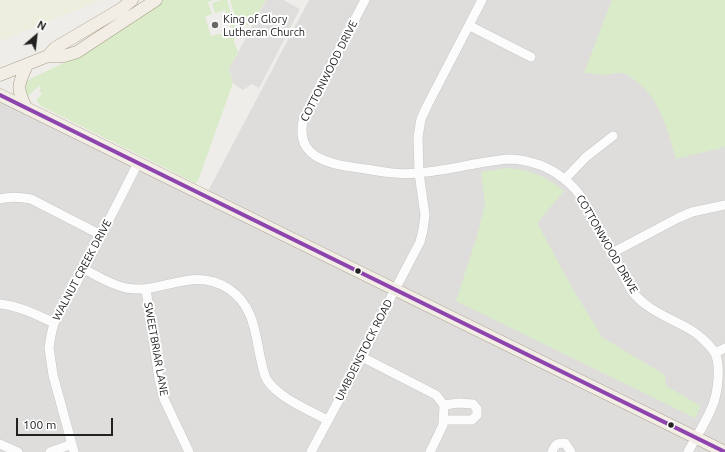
<!DOCTYPE html>
<html>
<head>
<meta charset="utf-8">
<style>
	body { margin:0 }
	#map { position:relative; width:725px; height:452px; overflow:hidden; background:#efede9; font-family:Ubuntu,sans-serif }
	canvas { display:block }
	.north { position:absolute; left:16px; top:16px; width:40px; height:40px; -webkit-text-stroke:3px #fff; paint-order:stroke; rotate:28deg; font-size:11px; font-weight:700; line-height:16px; text-align:center; color:#212121 }
	.north::after { content:''; display:block; margin:auto; width:14px; height:18px; background:#212121; clip-path:polygon(50% 0,100% 100%,50% 72%,0 100%) }
	.scale { position:absolute; left:16px; top:418px; width:97px; height:18px; box-sizing:border-box; border:2px solid #212121; border-top:0; padding-left:5px; font-size:12px; line-height:14px; white-space:nowrap; color:#212121; -webkit-text-stroke:3px #fff; paint-order:stroke }
</style>
</head>
<body>
<div id="map">
<canvas width="725" height="452"></canvas>
<div class="north">N</div>
<div class="scale">100 m</div>
</div>
<script>
const ctx = document.querySelector('canvas').getContext('2d');
ctx.lineJoin = 'round';
function paint(path, color) { ctx.fillStyle = color; ctx.fill(path, 'evenodd'); }
function trace(path, color, width, dash) { ctx.strokeStyle = color; ctx.lineWidth = width; ctx.lineCap = dash ? 'butt' : 'round'; ctx.setLineDash(dash || []); ctx.stroke(path); }
function write(font, color, halo, rows, align = 'center') {
  ctx.font = font + ' Ubuntu,sans-serif'; ctx.lineWidth = 4; ctx.setLineDash([]); ctx.textBaseline = 'middle'; ctx.strokeStyle = halo; ctx.fillStyle = color; for (const [text, x, y, turn = 0] of rows) {
    ctx.save(); ctx.translate(x, y); ctx.rotate((+turn || 0) * Math.PI / 180); ctx.textAlign = isNaN(turn) ? turn : align; if (halo) ctx.strokeText(text, 0, 0); ctx.fillText(text, 0, 0); ctx.restore();
  }
}
const residential = new Path2D(`
	M309 0H725V447L206 195Z
	M0 99 721 452H0Z`);
const farmland = new Path2D(`
	M0 0H101L0 41Z`);
const grass = new Path2D(`
	M161 0H214L208 2 212 14 205 17 211 36 228 32 236 35 234 41 238 52 229 69 233 83 199 178 196 183 193 182 41 106 36 100 42 94 39 91 41 88 39 86 27 97 22 83 82 54 136 21Z
	M221 0H227L237 31 231 27 225 10 215 13 212 3Z
	M230 0H266L253 24 242 26 239 30Z
	M612 0H725V147L676 159C668 131 660 99 636 81 633 79 630 76 626 74 614 71 612 75 602 75 596 74 590 73 584 73Z
	M506 168C530 170 545 175 564 191L537 223 574 291 602 337 665 375 666 386 701 406 695 418 456 301 477 236 485 204 481 172Z`);
const parking = new Path2D(`
	M266 0H283L300 9 259 88 252 84 243 90 233 83 229 69Z`);
const minor = new Path2D(`
	M365 0 304 117C292 160 334 165 366 169 383 172 400 175 417 173 449 171 479 161 510 159 520 159 531 162 540 165 554 170 570 182 579 194 587 205 593 218 600 231 610 250 621 270 631 290 647 311 669 317 691 330 698 334 711 346 715 353 721 366 718 393 712 407 706 422 696 437 688 452
	M470 26 531 57
	M565 179 586 157 613 136
	M0 199C11 196 20 197 31 199L101 235
	M612 253 678 218 692 212 725 205
	M84 269C97 276 111 285 126 288 163 295 192 265 229 289 253 305 255 331 260 356 262 364 263 373 267 380 279 398 309 410 327 420
	M146 289 159 379 164 399 189 452
	M0 304C19 306 37 315 54 323
	M715 353 725 348
	M362 357 436 395 444 405 443 425 430 452
	M443 420H472L477 415V409L473 404 459 403 444 405
	M0 444 18 452
	M50 452 72 444
	M74 452 53 375 49 348 51 335 54 323 84 269 138 163
	M311 452 362 357 389 301 420 242 423 230 425 215 419 173 418 137 421 119 427 106 482 0
	M552 452C555 444 557 443 565 443L571 452`);
const major = new Path2D(`
	M48 56 55 48 121 9 132 0
	M0 75 48 56H64L77 52 156 0
	M0 95 725 452
	M26 108C16 87 18 85 27 65`);
const bus1 = new Path2D(`
	M0 95 725 452`);
const markers = [
	[215,25,4,"#696867"],
	[358,271,3.5,"#212121"],
	[671,425,3.5,"#212121"]
];
const poiNames = [
	["King of Glory",223,19],
	["Lutheran Church",223,32]
];
const streetNames = [
	["COTTONWOOD DRIVE",329,71,-63],
	["COTTONWOOD DRIVE",607,244,60],
	["WALNUT CREEK DRIVE",82,270,-62],
	["SWEETBRIAR LANE",156,349,80],
	["UMBDENSTOCK ROAD",364,350,-63]
];
paint(residential, '#dedddb');
paint(farmland, '#edeedd');
paint(grass, '#d9ebc9');
paint(parking, '#dfdedd');
trace(minor, '#c8c7c5', 10);
trace(major, '#a69d85', 13);
trace(minor, '#fdfcfc', 9);
trace(major, '#f2eee6', 12);
trace(bus1, '#8e44ad', 4);
for (const [x, y, r, color] of markers) { const dot = new Path2D(); dot.arc(x, y, r, 0, 2 * Math.PI); ctx.fillStyle = color; ctx.fill(dot); trace(dot, '#fff', 1.5); }
write('11px', '#212121', '#fff', poiNames, 'left');
write('11px', '#212121', '#fff', streetNames);
</script>
</body>
</html>
